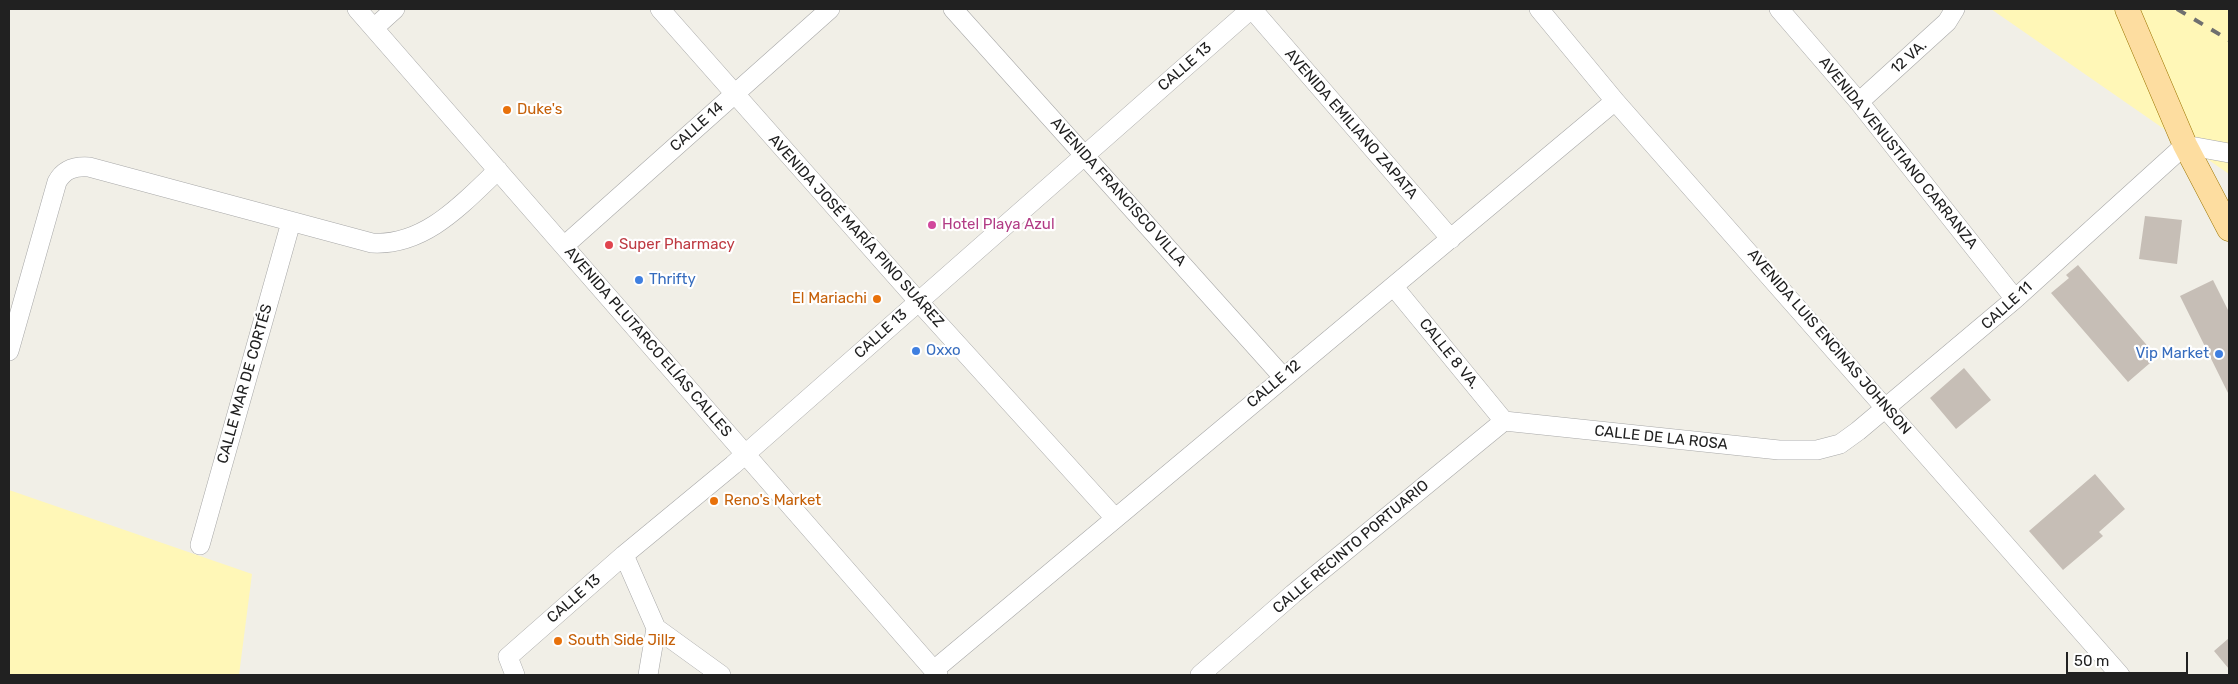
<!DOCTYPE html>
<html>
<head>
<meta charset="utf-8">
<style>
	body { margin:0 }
	#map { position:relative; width:2238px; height:684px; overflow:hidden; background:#f1efe7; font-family:Rubik,sans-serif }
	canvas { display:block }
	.frame { position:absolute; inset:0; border:10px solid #212121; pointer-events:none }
	.scale { position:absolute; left:2066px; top:652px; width:122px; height:22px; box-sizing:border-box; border:2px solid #212121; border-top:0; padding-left:6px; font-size:15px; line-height:18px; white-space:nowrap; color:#212121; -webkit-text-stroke:4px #fff; paint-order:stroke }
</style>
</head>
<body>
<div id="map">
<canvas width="2238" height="684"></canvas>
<div class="frame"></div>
<div class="scale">50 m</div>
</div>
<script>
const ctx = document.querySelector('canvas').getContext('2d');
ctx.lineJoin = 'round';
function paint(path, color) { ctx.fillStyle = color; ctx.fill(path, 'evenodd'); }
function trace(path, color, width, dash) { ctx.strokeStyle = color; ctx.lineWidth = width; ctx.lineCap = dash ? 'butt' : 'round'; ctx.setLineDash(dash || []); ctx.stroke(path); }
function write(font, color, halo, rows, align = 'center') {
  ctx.font = font + ' Rubik,sans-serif'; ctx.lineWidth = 4.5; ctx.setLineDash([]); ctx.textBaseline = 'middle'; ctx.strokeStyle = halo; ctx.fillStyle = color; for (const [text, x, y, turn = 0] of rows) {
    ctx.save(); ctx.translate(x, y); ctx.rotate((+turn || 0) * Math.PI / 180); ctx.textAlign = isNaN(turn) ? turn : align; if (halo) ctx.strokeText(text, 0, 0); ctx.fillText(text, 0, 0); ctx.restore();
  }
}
const sand = new Path2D(`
	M1991 9H2229V174Z
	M9 490 252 574 239 675H9Z`);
const building = new Path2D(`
	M2145 216 2182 220 2177 264 2139 259Z
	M2078 265 2157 357 2128 382 2051 293 2069 278 2066 275Z
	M2213 280 2229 312V395L2180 296Z
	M1964 368 1991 400 1956 429 1930 398Z
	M2095 474 2125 509 2099 532 2103 536 2063 570 2029 531Z
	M2229 638V669L2214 651Z`);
const minor = new Path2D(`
	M357 9 938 675
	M660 9 918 301 1115 518
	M953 9 1283 377
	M1252 9 1451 239
	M1539 9 1615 101 2120 675
	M1779 9 1859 102 2015 299
	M374 28 395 9
	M1859 102 1947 22 1955 9
	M564 246 830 9
	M1394 287 1504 421
	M9 351 57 182C64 169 75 166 89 167L372 243C425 246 462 204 498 170
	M1504 421 1779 450H1817L1840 444 1858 431 2015 299 2185 145 2229 153
	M200 545 291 222
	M624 555 656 628 721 675
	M934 670 1615 101
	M515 675 508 657 624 555 733 465 1251 9
	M648 675 656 628
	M1200 675 1293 594 1504 421`);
const major = new Path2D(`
	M2127 9 2185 145 2229 229`);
const rail = new Path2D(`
	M2177 9 2229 40`);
const markers = [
	[507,110,5,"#e8710a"],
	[932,225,5,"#d1479c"],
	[609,245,5,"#e0444e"],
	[639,280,5,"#3f7fe0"],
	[877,299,5,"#e8710a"],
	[916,351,5,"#3f7fe0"],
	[2219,354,5,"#3f7fe0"],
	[714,501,5,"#e8710a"],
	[558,641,5,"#e8710a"]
];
const streetNames = [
	["12 VA.",1909,57,-42],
	["CALLE 13",1185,67,-41],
	["AVENIDA EMILIANO ZAPATA",1351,124,49],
	["CALLE 14",697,127,-42],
	["AVENIDA VENUSTIANO CARRANZA",1898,153,51],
	["AVENIDA FRANCISCO VILLA",1118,192,48],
	["AVENIDA JOSÉ MARÍA PINO SUÁREZ",856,231,48],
	["CALLE 11",2007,306,-42],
	["CALLE 13",881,334,-42],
	["AVENIDA PLUTARCO ELÍAS CALLES",648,342,49],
	["AVENIDA LUIS ENCINAS JOHNSON",1829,342,49],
	["CALLE 8 VA.",1449,354,51],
	["CALLE MAR DE CORTÉS",245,384,-74],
	["CALLE 12",1274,384,-40],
	["CALLE DE LA ROSA",1661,438,6],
	["CALLE RECINTO PORTUARIO",1351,547,-40],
	["CALLE 13",574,599,-41]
];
const foodNames = [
	["Duke's",517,110],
	["El Mariachi",867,299,"right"],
	["Reno's Market",724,501],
	["South Side Jillz",568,641]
];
const hotelNames = [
	["Hotel Playa Azul",942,225]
];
const healthNames = [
	["Super Pharmacy",619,245]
];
const shopNames = [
	["Thrifty",649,280],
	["Oxxo",926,351],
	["Vip Market",2209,354,"right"]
];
paint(sand, '#fff7b7');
paint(building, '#c6beb6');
trace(minor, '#a8a8a8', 20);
trace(major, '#9d7600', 25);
trace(minor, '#fff', 19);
trace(major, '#fddda0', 24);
trace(rail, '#6f6f6f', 4, [10, 10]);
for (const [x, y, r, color] of markers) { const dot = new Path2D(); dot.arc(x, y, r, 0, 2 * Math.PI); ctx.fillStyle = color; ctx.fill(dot); trace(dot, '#fff', 2); }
write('15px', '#212121', '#fff', streetNames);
write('15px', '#c56008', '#fff', foodNames, 'left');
write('15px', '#b23c85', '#fff', hotelNames, 'left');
write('15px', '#be3a42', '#fff', healthNames, 'left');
write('15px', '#366cbe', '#fff', shopNames, 'left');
</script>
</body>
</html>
